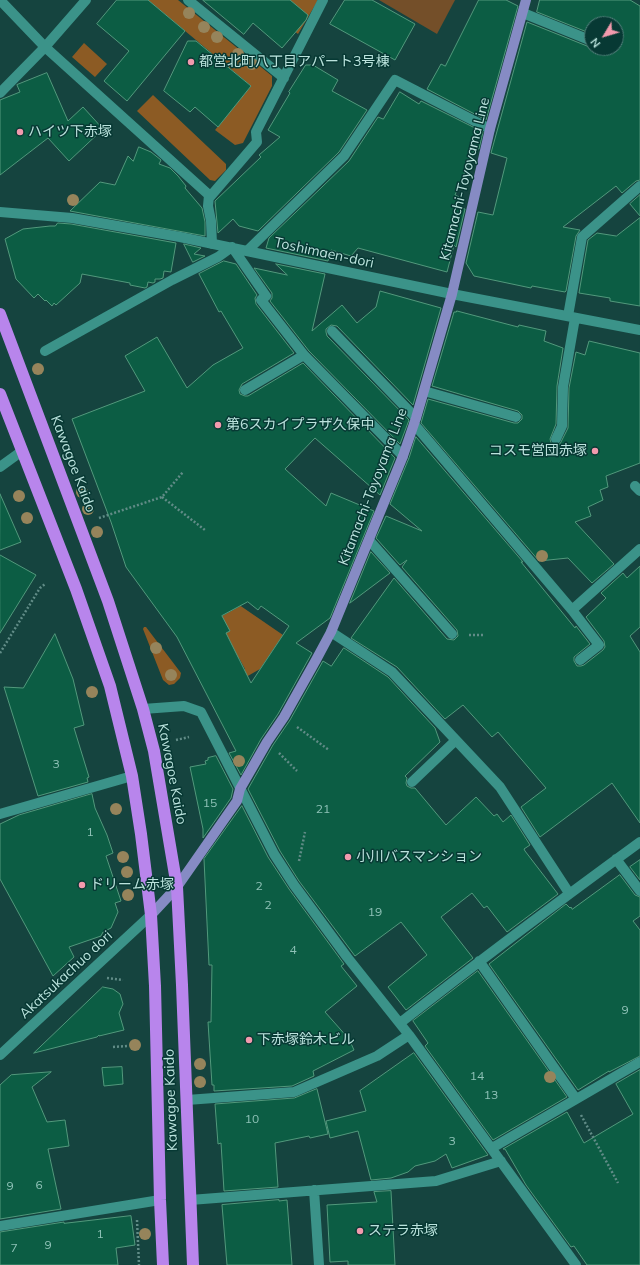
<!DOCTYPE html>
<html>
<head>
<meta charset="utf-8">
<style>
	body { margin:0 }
	#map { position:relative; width:640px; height:1265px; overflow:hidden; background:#15443f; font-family:Mulish,sans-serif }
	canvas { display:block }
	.north { position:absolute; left:584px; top:16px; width:40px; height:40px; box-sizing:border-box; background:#073934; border:1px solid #4f7d78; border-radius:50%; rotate:232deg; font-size:11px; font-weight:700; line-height:16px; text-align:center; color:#bbe3dd }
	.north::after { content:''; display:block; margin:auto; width:14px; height:18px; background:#f29aad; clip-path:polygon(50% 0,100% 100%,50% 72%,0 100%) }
</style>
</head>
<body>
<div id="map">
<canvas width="640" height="1265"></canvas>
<div class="north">N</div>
</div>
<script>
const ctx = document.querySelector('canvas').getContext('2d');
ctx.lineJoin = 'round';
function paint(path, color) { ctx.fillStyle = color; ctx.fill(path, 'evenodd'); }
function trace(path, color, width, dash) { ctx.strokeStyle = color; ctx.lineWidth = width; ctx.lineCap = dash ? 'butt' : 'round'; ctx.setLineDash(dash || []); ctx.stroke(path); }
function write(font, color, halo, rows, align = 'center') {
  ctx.font = font + ' Mulish,"Noto Sans JP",sans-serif'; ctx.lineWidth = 3; ctx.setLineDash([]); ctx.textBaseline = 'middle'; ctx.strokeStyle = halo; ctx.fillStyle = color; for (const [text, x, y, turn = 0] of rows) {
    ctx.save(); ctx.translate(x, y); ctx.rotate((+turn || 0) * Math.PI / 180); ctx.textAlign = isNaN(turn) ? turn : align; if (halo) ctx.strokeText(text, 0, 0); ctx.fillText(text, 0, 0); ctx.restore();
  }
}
const green = new Path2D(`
	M379 0H455L437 34Z`);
const forest = new Path2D(`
	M148 0H178L272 76V86L243 143 235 145 215 130 251 86Z
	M290 0H317V2L298 34 287 25 300 9Z
	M84 43 107 64 95 77 72 57Z
	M153 95 226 164V170L215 181 210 180 137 111Z
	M213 587 283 635 260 669 246 677 243 671 245 669 239 658 236 659 226 646 222 616Z
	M144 627H146L181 673 180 678 174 684 169 685 163 680 143 629Z`);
const building = new Path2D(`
	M117 0H148L185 31 127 101 104 81 129 51 97 24Z
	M203 0H290L308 15 306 20 282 48 253 23 244 34Z
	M345 0H372L415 24 395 60 330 24Z
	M479 0H506L518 6 486 120 427 89 441 64 445 66Z
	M540 0H630L640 6V180L636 181 622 193 616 186 563 227 580 230 576 236 566 291 565 292 532 286 531 288 474 276 466 263 478 212 493 215 507 158 491 153 527 22 592 48H616V24H592V34L537 12Z
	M188 41H196L251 86 218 127 195 107 190 112 164 91Z
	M306 65H313L338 80 332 91 367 110 339 152 258 231 239 226 233 219 218 233 215 201 261 157 259 155 280 137 268 130 290 93 289 92Z
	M47 73 68 121 83 107 103 129 69 161 48 138 0 175V100L20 92 17 85Z
	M400 92 419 104 421 101 483 132 479 149 475 148 455 195 459 197 456 207 465 209 456 247 454 245 447 272 358 248 351 256 331 250 328 261 266 248 269 238 349 161 378 117 383 119Z
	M139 147 151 152 161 160 159 164 170 168 178 176 186 186 185 188 202 208 205 222V236L70 211 100 182 115 185 128 156 133 161Z
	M640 195V216L630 204Z
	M640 218V306L610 301V298L579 293 588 240 597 233 616 236Z
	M58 223 71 224 176 243 171 272 164 271 163 278 160 279H155V282L153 283 148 282 147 287 145 288 130 285V283L82 274 80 283 56 305 54 303 52 306 46 300 45 301 38 294 34 298 16 279 5 239 23 229 50 226H55Z
	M184 244 201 248 194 254 205 256 193 262Z
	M224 261 236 264 257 295 255 298 256 304 294 353 242 384 239 390 240 394 245 396H248L303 363 395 458 380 495 315 438 285 469 326 506 331 493 374 511 330 618 296 643 312 653 278 714 261 739 241 775 229 753 236 751 177 637 126 567 111 522 72 419 145 391 125 356 157 337 187 388 213 365 243 348 221 311 219 312 199 274ZM248 602 258 610 261 606 289 626 251 683 226 633 230 631 222 616Z
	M276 264 325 274 312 331 342 305 357 323 376 307 380 291 441 308 413 405 337 326 331 325 326 329V332L327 336 409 420 400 444 309 351 270 301 272 298V293L254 268 287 275Z
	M457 311 518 327 519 325 546 331 544 341 563 348 557 386 556 424 550 439 551 443 554 445 560 444 568 428 569 388 576 352 585 355 589 341 640 353V463L606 476 608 487 600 490 603 500 588 507 591 516 575 522 614 564 592 583 568 558 539 561 421 423 428 399 514 423H518L522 419V415L518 411 432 386 454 312H456Z
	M416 437 523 562H521L575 628 576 626 590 644 574 657V661L577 666H581L584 665 603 650 605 647 604 641 586 617 606 598 601 593 623 573 627 578 640 566V627L630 636 640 652V823L612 783 540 837 521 807 546 788 498 732 492 737 463 705 445 719 397 667 351 638 394 578 447 639 454 640 458 636 457 630 402 567 407 560 400 565 376 538 386 516 422 531 390 504 409 458Z
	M0 494 21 542 0 550Z
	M371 552 390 573 350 603Z
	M0 555 36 575 0 633Z
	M55 634 73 679 84 725 74 728 89 777 87 778 88 782 38 796 4 687 23 688Z
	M344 648 388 677 435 728 440 742 405 776 407 778 406 783 407 786 411 788H415L446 825 476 797 494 816 497 814 503 822 511 815 530 845 524 849 525 851 558 894 507 932 487 906 484 908 472 893 441 917 473 958 406 1010 388 987 427 955 401 922 355 956 299 881 280 851 248 789 273 745 290 720 323 661 331 666Z
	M216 756 233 789 231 798 203 838V829L190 767 206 764 205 761 208 760V758Z
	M92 794 95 808 107 835 113 853 106 856 121 901 115 903 118 912 111 928 103 932 101 936 69 947 74 957 53 976 0 879V824L19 815Z
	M242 806 268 857 289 889 344 964 341 966 357 986 325 1012 349 1039 354 1050 313 1071 314 1076 292 1086 214 1091V1085H212L208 1022H211L212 965H209L204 859Z
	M640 860V880L630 867Z
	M620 875 635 895 640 897V916L633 921 640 930V1056L609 1072V1071L578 1090 489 964 566 904 570 908 571 907 572 909Z
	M478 971 567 1097 493 1140 425 1046 428 1043 413 1021Z
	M103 987 113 989 120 994 123 1004 119 1013 124 1030 99 1036V1035L97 1037 34 1053Z
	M414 1053 488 1155 452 1168 446 1154 435 1161 415 1166 408 1172 391 1178 371 1180 358 1131 330 1138 326 1121 366 1111 360 1091Z
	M122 1067 123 1084 104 1086 102 1068Z
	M640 1070V1265H587L574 1246 571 1247 526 1185 505 1149H503L567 1112 584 1143 633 1114 616 1084Z
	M51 1072 32 1087 47 1122 65 1120 69 1146 48 1149 61 1209 0 1219V1085L11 1075Z
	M317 1089 328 1134 310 1138 309 1136 275 1143 278 1187 224 1191 221 1143 218 1144 215 1104 294 1098Z
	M391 1191 395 1265H348V1261L330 1262 327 1205 377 1202 374 1192Z
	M279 1200V1201L287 1200 292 1265H227L222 1205Z
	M131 1216 135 1245 116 1248 118 1265H0V1232L64 1222V1223Z`);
const path = new Path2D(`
	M162 497 205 530
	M99 518 162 497 183 472
	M469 635H483
	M0 653 40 588 45 584
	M297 727 329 750
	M176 740 189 737
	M279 753 297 771
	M299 861 305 832
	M107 978 123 980
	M113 1047 127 1046
	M581 1115 618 1183
	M137 1220 139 1265`);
const minor = new Path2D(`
	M0 0 45 47 209 195 208 206 211 221 212 244
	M188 0 284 78
	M523 13 592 41
	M0 93 45 47 86 0
	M209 198 257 142 256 132 323 0
	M0 212 72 218 180 237 452 294 640 330
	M247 251 344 156 395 80 490 129
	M568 316 582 237 640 186
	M332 331 416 418
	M45 351 172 280 218 257 232 247 266 296 261 300 304 355 403 456
	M245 390 304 355
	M424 391 516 417
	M414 424 572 610 599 645 580 660
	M556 439 562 426 563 387 575 318
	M0 467 22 451
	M635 486 640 491
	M369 540 452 634
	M572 610 640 549
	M331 632 392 672 500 787 569 893
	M143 709 184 706 201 712 274 854 294 885 347 957 409 1035 576 1265
	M412 782 456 740
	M0 814 132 776
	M616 859 640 891
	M479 961 576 1099
	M400 1023C479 961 559 901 640 842
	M0 1055 151 915
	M187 1100 294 1092 377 1056 409 1035
	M492 1148 640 1062
	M314 1190 319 1265
	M190 1200 436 1181 501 1161
	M0 1226 160 1200`);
const major = new Path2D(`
	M151 915 177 887 237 801 240 789 267 742 284 717 316 660 331 632 403 456 416 418 452 294 490 129 526 0`);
const highway = new Path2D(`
	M0 314 108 601 143 709 154 751 177 887 182 985 193 1265
	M0 394 76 589 110 686 132 776 141 834 151 915 155 986 160 1200 163 1265`);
const trees = [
	[189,13],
	[204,27],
	[217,37],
	[238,54],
	[252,64],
	[73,200],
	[38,369],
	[82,492],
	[19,496],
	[88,509],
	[27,518],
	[97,532],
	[542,556],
	[156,648],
	[171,675],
	[92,692],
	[239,761],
	[116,809],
	[123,857],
	[127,872],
	[128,895],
	[135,1045],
	[200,1064],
	[550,1077],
	[200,1082],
	[145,1234]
];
const markers = [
	[191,62,4,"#f29aad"],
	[20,132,4,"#f29aad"],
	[218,425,4,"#f29aad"],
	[595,451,4,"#f29aad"],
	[348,857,4,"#f29aad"],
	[82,885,4,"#f29aad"],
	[249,1040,4,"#f29aad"],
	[360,1231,4,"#f29aad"]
];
const numberNames = [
	["3",56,764],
	["15",210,803],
	["21",323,809],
	["1",90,832],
	["2",259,886],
	["2",268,905],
	["19",375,912],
	["4",293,950],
	["9",625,1010],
	["14",477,1076],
	["13",491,1095],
	["10",252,1119],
	["3",452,1141],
	["6",39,1185],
	["9",10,1186],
	["1",100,1234],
	["9",48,1245],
	["7",14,1248]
];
const poiNames = [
	["都営北町八丁目アパート3号棟",199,62],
	["ハイツ下赤塚",28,132],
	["第6スカイプラザ久保中",226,425],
	["コスモ営団赤塚",587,451,"right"],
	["小川バスマンション",356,857],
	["ドリーム赤塚",90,885],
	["下赤塚鈴木ビル",257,1040],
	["ステラ赤塚",368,1231]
];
const streetNames = [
	["Kitamachi-Toyoyama Line",465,179,-76],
	["Toshimaen-dori",324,253,12],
	["Kawagoe Kaido",73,464,69],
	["Kitamachi-Toyoyama Line",373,487,-69],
	["Kawagoe Kaido",172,774,79],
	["Akatsukachuo dori",66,975,-43],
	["Kawagoe Kaido",171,1100,-92]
];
paint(green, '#744f29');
paint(forest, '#8c5b24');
paint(building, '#0c5d44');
trace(building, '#52997c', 1);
trace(path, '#618c87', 2.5, [2, 2]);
trace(minor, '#3b9389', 10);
trace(major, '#868bc4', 10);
trace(highway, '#b885ec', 12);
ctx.fillStyle = '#96845b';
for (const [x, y] of trees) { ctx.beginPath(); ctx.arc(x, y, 6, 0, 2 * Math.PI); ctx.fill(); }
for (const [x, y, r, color] of markers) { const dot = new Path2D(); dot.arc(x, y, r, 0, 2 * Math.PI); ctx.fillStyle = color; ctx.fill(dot); trace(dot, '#073934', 1.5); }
write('12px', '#8fc2b7', null, numberNames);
write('14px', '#bbe3dd', '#073934', poiNames, 'left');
write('14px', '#bbe3dd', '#073934', streetNames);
</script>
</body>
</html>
